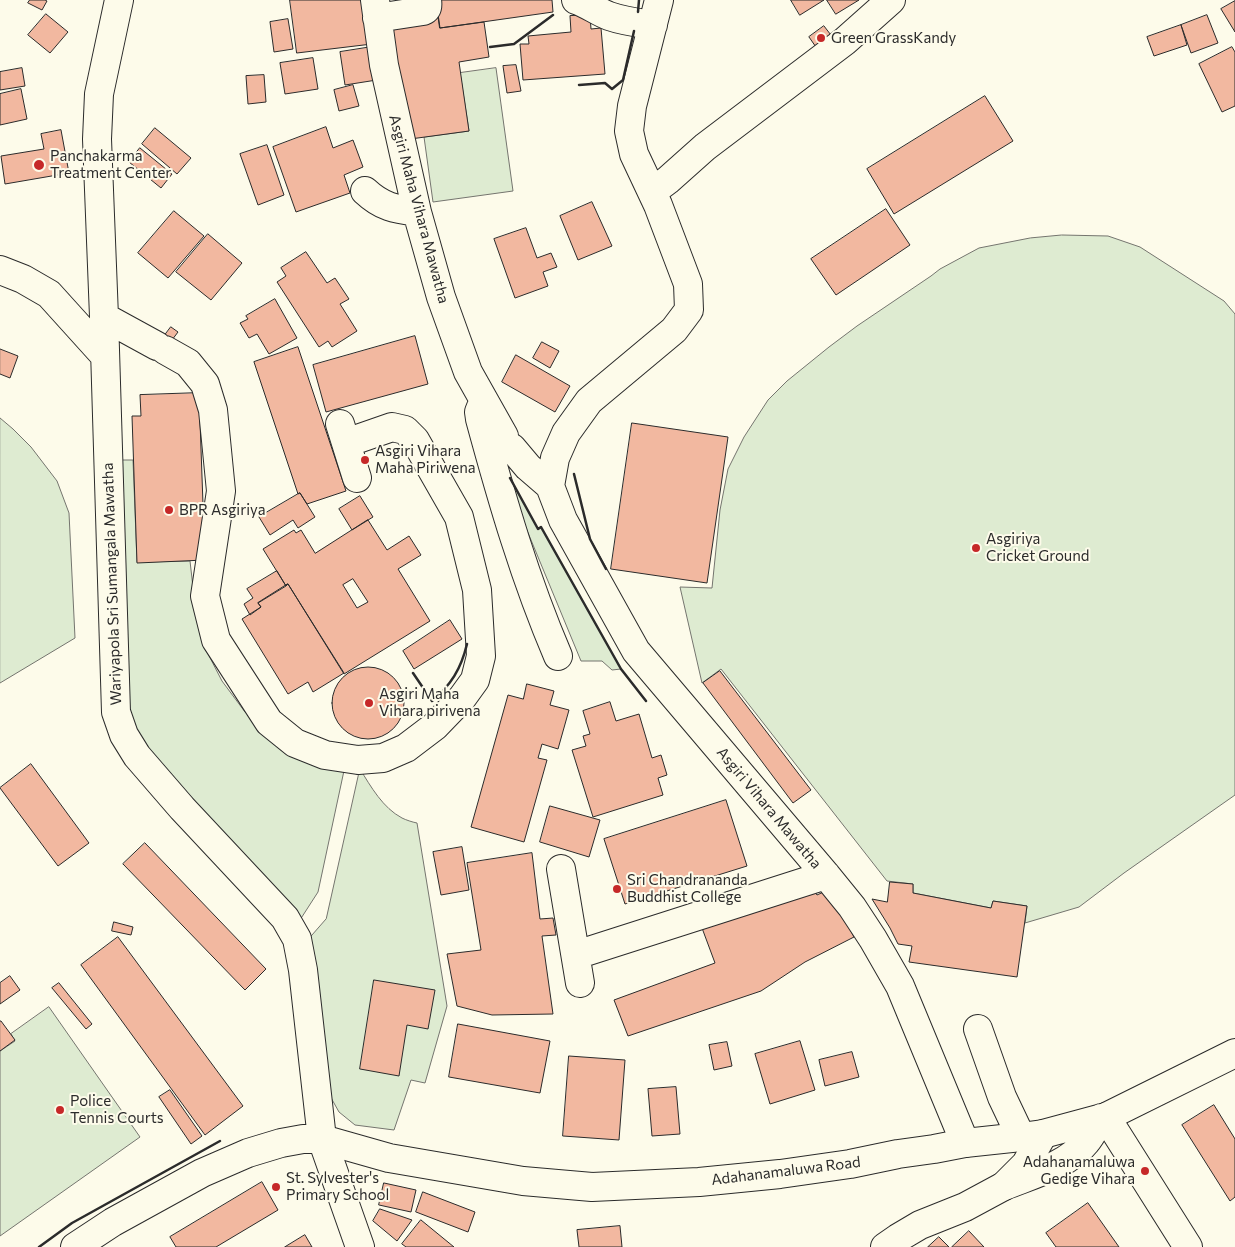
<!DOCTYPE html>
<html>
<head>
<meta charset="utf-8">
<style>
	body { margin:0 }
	canvas { display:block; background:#fdfbea }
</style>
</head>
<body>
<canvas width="1235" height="1247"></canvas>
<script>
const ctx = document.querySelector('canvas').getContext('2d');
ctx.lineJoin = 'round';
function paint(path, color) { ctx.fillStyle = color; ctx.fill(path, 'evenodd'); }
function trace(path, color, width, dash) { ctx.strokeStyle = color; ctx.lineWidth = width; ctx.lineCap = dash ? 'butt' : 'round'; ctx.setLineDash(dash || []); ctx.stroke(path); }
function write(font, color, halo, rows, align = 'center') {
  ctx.font = font + ' Commissioner,sans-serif'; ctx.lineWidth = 4; ctx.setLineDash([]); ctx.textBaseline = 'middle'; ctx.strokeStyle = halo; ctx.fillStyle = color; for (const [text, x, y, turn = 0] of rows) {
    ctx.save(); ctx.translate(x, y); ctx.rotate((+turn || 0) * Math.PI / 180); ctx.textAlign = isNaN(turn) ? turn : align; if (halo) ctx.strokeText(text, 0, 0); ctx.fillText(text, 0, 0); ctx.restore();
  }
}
const green = new Path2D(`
	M496 68 513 191 433 202 424 137 469 131 460 73Z
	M1062 235 1108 236 1140 247 1224 301 1235 314V795L1124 873 1079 907 1025 923 1027 906 993 901 991 908 913 893V884L887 881 721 669 702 683 680 587 712 588 720 510 728 469 744 437 768 400 787 381 829 347 857 326 931 276 940 269 979 248 1030 238Z
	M0 418 13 429 31 447 57 481 69 513 75 638 0 683Z
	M113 460H133L137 562 190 561 194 596 205 648 222 681 245 712 276 742 345 766 318 892 298 923 166 780 127 715Z
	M517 491 538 529 541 527 621 669 612 670 602 661H581L512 494Z
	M360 769C371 787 383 808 402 818 406 820 412 822 417 823L447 1006 425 1083 411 1080 394 1130 355 1125 339 1112 325 1087 305 943 326 919Z
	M49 1007 140 1137 0 1236V1051L15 1041 11 1034Z`);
const building = new Path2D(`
	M30 0H45L47 1 42 10 28 3Z
	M290 0H367L372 44 297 53Z
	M436 0H552L553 12 440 28Z
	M791 0H824L800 15Z
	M827 0H859L836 14Z
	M1235 1V32L1221 9Z
	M46 14 68 32 50 53 28 35Z
	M438 14 440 28 484 22 489 57 459 62 469 131 403 140 386 21Z
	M590 15 591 29 601 28 605 74 523 80 520 44H529L528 36 571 32 570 16Z
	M1207 15 1218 43 1191 53 1181 25Z
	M288 19 293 49 274 52 270 22Z
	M1181 25 1187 45 1154 56 1147 37Z
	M824 26 834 39 818 50 809 37Z
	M378 46 383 79 345 85 340 52Z
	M1232 47 1235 52V106L1222 112 1199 64Z
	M313 58 318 89 285 94 280 63Z
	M516 65 521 91 507 93 503 66Z
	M22 68 25 86 0 90V72Z
	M264 75 266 102 248 104 246 76Z
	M353 85 359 106 339 111 334 90Z
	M21 89 27 119 0 125V94Z
	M985 96 1013 141 894 214 867 169Z
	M326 127 333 148 353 140 363 167 344 175 350 193 296 212 273 147Z
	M155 128 191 158 177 174 142 144Z
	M61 130 69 173 5 184 1 156 44 149 41 134Z
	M267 145 284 195 258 205 240 154Z
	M140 148 172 174 161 188 129 162Z
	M592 202 612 246 578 260 560 216Z
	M886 209 910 245 836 295 811 259Z
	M174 211 204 236 168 278 138 253Z
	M526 228 537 258 551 253 557 267 543 272 548 286 515 298 494 239Z
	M208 234 242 263 211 300 176 272Z
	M306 252 327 283 335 278 349 299 340 304 357 331 332 347 328 341 319 347 277 282 286 276 281 268Z
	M275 299 297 338 269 354 257 334 249 338 240 323 248 319 246 316Z
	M171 327 178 332 160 356 153 351Z
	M415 336 428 384 326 412 313 365Z
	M542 342 559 351 550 368 533 358Z
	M298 347 346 491 307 504 300 493 298 494 254 362Z
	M0 349 18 356 10 378 0 374Z
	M516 355 570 386 555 412 502 382Z
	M199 393 205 560 137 563 132 416H141L140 395Z
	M632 423 728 437 707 583 611 569Z
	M300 493 315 517 298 528 293 520 270 535 259 517Z
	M360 496 373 517 352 530 339 509Z
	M368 520 387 550 409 536 421 555 398 569 430 621 344 674 288 584 286 586 263 549 294 530 296 533 301 530 315 553ZM353 579 368 602 357 608 343 585Z
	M277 571 286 586 258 603 261 607 250 615 244 604 253 598 247 589Z
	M288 584 344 673 313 692 308 682 288 694 242 619 261 607 258 603Z
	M450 620 462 639 414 669 403 651Z
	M332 703a36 36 0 1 1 72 0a36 36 0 1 1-72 0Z
	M720 671 811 790 793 803 703 683Z
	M527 684 554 691 550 705 569 710 558 749 542 744 538 758 547 760 524 842 471 827 508 695 523 699Z
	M610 702 616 721 639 714 652 758 661 755 667 775 658 778 663 795 593 817 572 750 586 746 583 736 590 734 583 711Z
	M31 764 89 843 58 866 0 788Z
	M726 800 747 866 625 904 604 839Z
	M550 806 600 820 589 857 540 842Z
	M145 843 266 969 245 990 123 864Z
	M462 847 469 890 441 895 433 852Z
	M532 853 540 919 553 918 556 935 542 936 553 1014 492 1015 457 1006 447 954 481 950 467 863Z
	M890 882 913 884V893L991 908 993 901 1027 906 1017 977 909 962 912 946 898 944 890 928 872 899 887 902Z
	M811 886 817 895 830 889 854 937 805 962 761 991 628 1036 614 1000 715 963 702 928Z
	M114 922 133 927 131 935 112 931Z
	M118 937 243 1106 205 1135 81 965Z
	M10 976 20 990 0 1004V983Z
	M374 980 435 990 428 1029 407 1025 399 1076 360 1069Z
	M59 983 92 1024 86 1029 52 988Z
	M0 1021H1L15 1040 0 1051Z
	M458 1024 550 1041 540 1093 449 1077Z
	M800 1041 815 1090 770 1104 755 1054Z
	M727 1042 732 1066 714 1070 709 1045Z
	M852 1052 859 1077 825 1086 819 1060Z
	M569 1056 625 1060 619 1140 563 1136Z
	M676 1087 680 1134 652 1136 648 1089Z
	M170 1090 202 1136 191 1144 159 1097Z
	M1214 1105 1235 1139V1197L1230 1201 1182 1125Z
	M262 1182 278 1210 216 1247H176L170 1237Z
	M384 1183 416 1190 411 1212 379 1205Z
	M423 1192 475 1212 468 1232 416 1212Z
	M1088 1203 1119 1247H1056L1046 1233Z
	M380 1209 412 1220 397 1241 373 1221Z
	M421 1220 454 1247H406L402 1244Z
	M620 1226 622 1247H579L577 1230Z
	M969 1231 984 1247H952Z
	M305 1235 312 1247H285Z
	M939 1237 949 1247H928Z`);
const minor = new Path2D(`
	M119 0 99 94 97 139 104 317 116 712 124 735 137 756 182 808 285 918 297 939 303 970 322 1139 360 1247
	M375 0 384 65 417 212 441 297 468 372 504 436
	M576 0C588 4 598 12 609 16 623 21 639 23 653 25
	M377 18 423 11C428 9 428 6 427 0
	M365 191C382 207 395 209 417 212
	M652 192 668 180 705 147 845 41 891 0
	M0 270 23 279 49 294 105 356
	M104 317 157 346
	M165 350 188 363 205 384 213 410 221 491 205 596 216 640 269 722 295 743 325 755 358 760 383 758 406 748 435 726 462 698 475 680 481 656 477 590 459 517 415 440 405 430 392 427 346 443
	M481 407 479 412 480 419C502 500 525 579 558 656
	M340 424 357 478
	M512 448 528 467 550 486 563 520 636 651 826 875 852 907 873 939 900 986 965 1143
	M550 486 555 458 566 433 589 401 674 330 689 310 688 284 658 205 634 154 629 131 632 106 659 0
	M561 869 580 983
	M576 955 826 875
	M978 1029 1002 1097 1021 1137
	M1106 1117 1188 1247
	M885 1247 898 1238 920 1225 965 1207 1004 1186 1026 1164 1043 1134`);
const major = new Path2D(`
	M1004 1186C1031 1175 1067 1166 1086 1142 1092 1135 1096 1126 1101 1118
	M75 1247 113 1222 202 1173 248 1153 281 1143 303 1139H322L389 1158 523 1181 592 1187 699 1182 780 1174 850 1164 898 1154 934 1149 965 1143 1021 1137 1043 1134 1106 1117 1235 1053`);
const wall = new Path2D(`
	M638 12 639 0
	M490 47 514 44 553 15
	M579 85 605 83 612 89 623 80 634 31
	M574 474 590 539 606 569
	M510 478 538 529 541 527 621 669 646 701
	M413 673 432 701C451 685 461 669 467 644
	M39 1247 72 1223 220 1141`);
const markers = [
	[821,38,5,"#c62828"],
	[39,165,6,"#c62828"],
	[365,460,5,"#c62828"],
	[169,510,5,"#c62828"],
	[976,548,5,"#c62828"],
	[369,703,5,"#c62828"],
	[617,889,5,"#c62828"],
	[60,1110,5,"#c62828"],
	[1145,1171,5,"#c62828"],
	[276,1187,5,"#c62828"]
];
const poiNames = [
	["Green GrassKandy",831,38],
	["Panchakarma",50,156],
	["Treatment Center",50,173],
	["Asgiri Vihara",375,451],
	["Maha Piriwena",375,468],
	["BPR Asgiriya",179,510],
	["Asgiriya",986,539],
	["Cricket Ground",986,556],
	["Asgiri Maha",379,694],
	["Vihara pirivena",379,711],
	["Sri Chandrananda",627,880],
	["Buddhist College",627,897],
	["Police",70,1101],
	["Tennis Courts",70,1118],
	["Adahanamaluwa",1135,1162,"right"],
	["Gedige Vihara",1135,1179,"right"],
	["St. Sylvester's",286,1178],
	["Primary School",286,1195]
];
const streetNames = [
	["Asgiri Maha Vihara Mawatha",419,209,75],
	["Wariyapola Sri Sumangala Mawatha",112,584,-92],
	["Asgiri Vihara Mawatha",769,808,50],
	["Adahanamaluwa Road",786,1171,-7]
];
paint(green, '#deebd1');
trace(green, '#74746e', 1);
paint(building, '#f2b8a0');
trace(building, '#2b2b2b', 1);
trace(minor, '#2b2b2b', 30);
trace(major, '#2b2b2b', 30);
trace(minor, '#fdfbea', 28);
trace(major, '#fdfbea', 28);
trace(wall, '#2b2b2b', 2.5);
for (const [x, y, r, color] of markers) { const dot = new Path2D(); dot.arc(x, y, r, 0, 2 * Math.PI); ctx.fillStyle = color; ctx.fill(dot); trace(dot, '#fdfbea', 2); }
write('15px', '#2b2b2b', '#fdfbea', poiNames, 'left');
write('15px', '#2b2b2b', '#fdfbea', streetNames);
</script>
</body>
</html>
